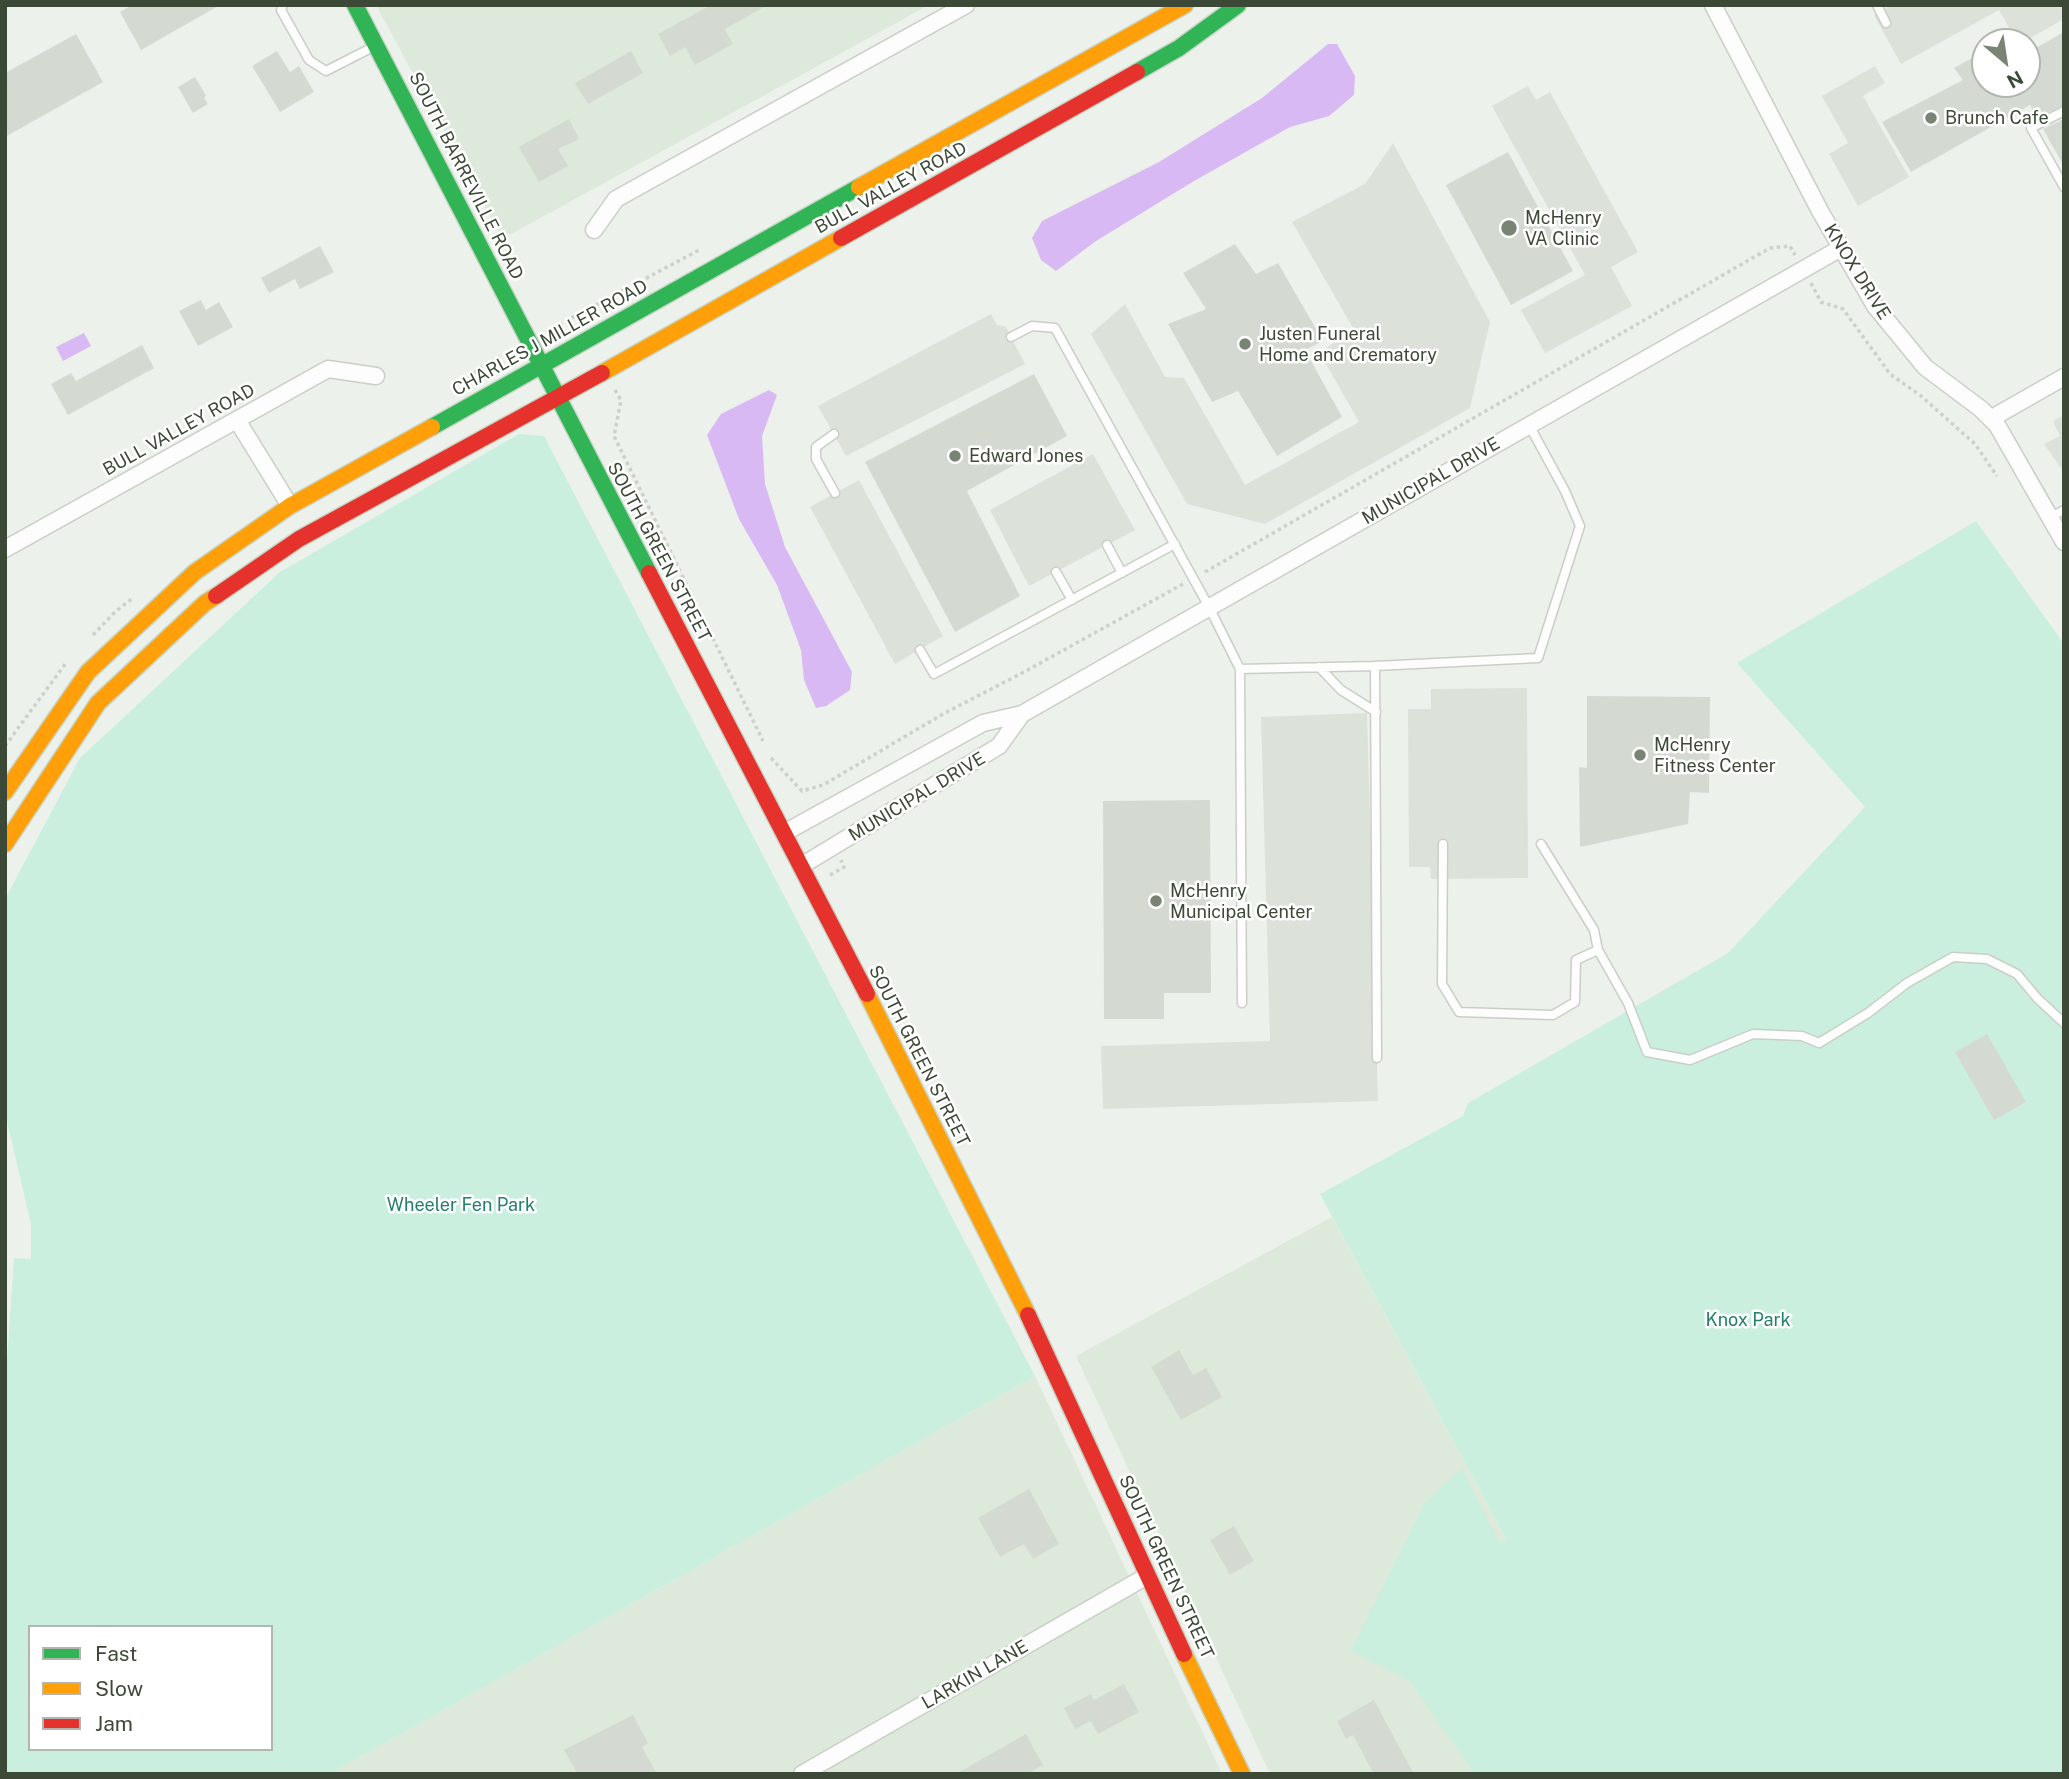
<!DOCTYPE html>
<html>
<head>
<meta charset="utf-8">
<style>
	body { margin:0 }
	#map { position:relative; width:2069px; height:1779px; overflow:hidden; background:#ecf2eb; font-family:"Public Sans",sans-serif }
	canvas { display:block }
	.frame { position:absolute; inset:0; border:7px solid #3b4936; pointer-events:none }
	.legend { position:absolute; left:28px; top:1625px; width:245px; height:126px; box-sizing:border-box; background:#fff; border:2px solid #b1b6af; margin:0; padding:9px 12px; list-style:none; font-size:21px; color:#3b4936 }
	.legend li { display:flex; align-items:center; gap:14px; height:35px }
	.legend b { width:35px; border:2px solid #b1b6af }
	.north { position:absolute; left:1971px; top:28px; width:70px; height:70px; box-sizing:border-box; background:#fff; border:2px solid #b1b6af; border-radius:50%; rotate:151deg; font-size:19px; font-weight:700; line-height:28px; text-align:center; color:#3b4936 }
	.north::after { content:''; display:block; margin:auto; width:24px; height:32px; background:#798475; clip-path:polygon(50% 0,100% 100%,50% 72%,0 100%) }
</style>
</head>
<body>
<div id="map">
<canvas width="2069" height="1779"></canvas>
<div class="frame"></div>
<ul class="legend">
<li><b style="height:9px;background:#30b455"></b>Fast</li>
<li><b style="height:9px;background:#ff9f0a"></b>Slow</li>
<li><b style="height:9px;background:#e5322d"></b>Jam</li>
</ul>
<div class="north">N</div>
</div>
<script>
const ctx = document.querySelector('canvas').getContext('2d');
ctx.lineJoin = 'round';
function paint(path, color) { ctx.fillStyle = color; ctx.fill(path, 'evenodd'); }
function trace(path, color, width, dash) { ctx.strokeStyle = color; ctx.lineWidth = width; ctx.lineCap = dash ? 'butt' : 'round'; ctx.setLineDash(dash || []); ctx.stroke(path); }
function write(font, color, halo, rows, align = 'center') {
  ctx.font = font + ' "Public Sans",sans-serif'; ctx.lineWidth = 5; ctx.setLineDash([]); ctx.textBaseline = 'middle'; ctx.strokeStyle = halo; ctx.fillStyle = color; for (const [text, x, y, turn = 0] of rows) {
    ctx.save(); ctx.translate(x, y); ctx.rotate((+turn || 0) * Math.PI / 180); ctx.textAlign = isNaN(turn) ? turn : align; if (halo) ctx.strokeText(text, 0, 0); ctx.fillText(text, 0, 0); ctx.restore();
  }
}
const residential = new Path2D(`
	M376 5H929L502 239Z
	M1332 1217 1506 1539 1380 1611 1475 1774H1270L1076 1356Z
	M1035 1376 1222 1774H330Z`);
const green = new Path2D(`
	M519 434 544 436 1035 1376 330 1774H5V1389L14 1258 31 1259V1224L5 1113V899L80 758 280 572ZM30 1627H271V1749H30Z
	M1976 521 2064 644V1774H1475L1409 1680 1351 1651 1424 1504 1462 1468 1499 1543 1506 1539 1320 1194 1463 1116 1468 1103 1728 953 1865 807 1737 663Z`);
const parking = new Path2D(`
	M1892 5H2064V19L2023 42H2017L1999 10 1901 64 1874 15Z
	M1875 66 1885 83 1863 96 1909 177 1858 206 1829 154 1848 143 1822 96Z
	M1528 86 1536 100 1550 92 1638 252 1611 267 1632 306 1545 353 1521 310 1585 275 1492 106Z
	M1393 143 1490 322 1470 408 1265 524 1187 504 1091 334 1125 304 1165 377 1184 378 1245 485 1359 422 1320 353 1353 328 1292 222 1365 184Z
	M991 314 997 325 1006 327 1025 364 846 456 818 406Z
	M2064 415V472L2044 444 2060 436 2053 421Z
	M1093 454 1135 530 1029 586 990 510Z
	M859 480 943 636 895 664 810 507Z
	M1527 688 1528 878 1431 879 1430 867H1409L1408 709H1431V689Z
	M1367 713 1378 1101 1103 1109 1101 1046 1270 1041 1261 717Z`);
const water = new Path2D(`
	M1328 44H1337L1355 76 1354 95 1329 116 1290 127 1194 181 1096 241 1056 271 1041 260 1032 238 1042 221 1159 162 1262 98Z
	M84 333 91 346 63 361 56 347Z
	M769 390 777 395 762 436 765 484 785 547 852 672 850 690 826 706 816 708 804 680 801 650 777 585 739 519 707 435 721 414Z`);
const building = new Path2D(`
	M132 5H220L141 50 120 12Z
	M711 5H768L725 29 733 44 695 65 685 47 670 56 658 34Z
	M2064 32V105L2037 118 2030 105 1911 172 1882 122 1963 80 1954 68 1985 51V84H2027V53Z
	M76 34 103 82 5 137V73Z
	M277 51 290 72 299 66 314 92 280 112 252 66Z
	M631 51 643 73 588 104 575 83Z
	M195 77 206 96 204 98 208 104 193 113 178 87Z
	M569 119 579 139 558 149 568 166 539 182 519 147Z
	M2064 119V166L2043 129Z
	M1508 152 1573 271 1511 305 1446 185Z
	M1235 244 1256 274 1278 263 1323 341 1305 350 1342 417 1277 456 1238 391 1212 402 1168 324 1206 309 1183 273Z
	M320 246 334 272 300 289 295 279 269 293 261 278Z
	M201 300 206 310 219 302 233 327 198 346 179 311Z
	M142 345 154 368 68 415 51 384 71 373 76 381Z
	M1034 374 1067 436 967 491 1020 596 955 632 865 462Z
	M1587 696 1710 697 1709 793 1690 792 1688 824 1580 847 1579 767 1587 768Z
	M1210 800 1211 993H1164V1019H1104L1103 801Z
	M1987 1034 2026 1102 1994 1120 1955 1052Z
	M1179 1350 1193 1375 1206 1368 1222 1397 1181 1420 1151 1367Z
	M1029 1489 1059 1544 1033 1559 1024 1544 1000 1557 978 1518Z
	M1234 1526 1254 1561 1230 1575 1210 1540Z
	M1124 1684 1139 1712 1098 1734 1091 1721 1075 1729 1064 1708 1091 1694 1094 1700Z
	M1374 1700 1397 1743 1414 1774H1374L1353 1735 1346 1739 1337 1721Z
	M633 1715 648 1743 642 1747 657 1774H578L564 1750Z
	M1026 1734 1043 1765 1027 1774H956Z`);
const path = new Path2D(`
	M1811 283 1821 302 1843 309 1890 374 1921 396 1975 444 1997 476
	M547 331 701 249
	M464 383 478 369 512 350
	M615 390 621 400 614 436 763 741
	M1205 572 1770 248 1790 246 1795 255
	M93 635 116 611 133 598
	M5 746 66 663
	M771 758 802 791 823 785 943 714 1024 672 1183 584
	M830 875 844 867 841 860`);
const lane = new Path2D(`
	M283 5 281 10 309 60 326 71 373 47
	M1877 5 1886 23
	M2064 111 2031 128 2064 187
	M1011 337 1032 326 1055 328 1209 607 1240 669 1375 666 1377 1058
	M834 434 816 447V459L835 493
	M2051 517 2064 510
	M1107 545 1122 573
	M1056 572 1072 600
	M920 650 934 674 1175 544
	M1375 666 1538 658 1580 526 1565 491 1529 425
	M1319 667 1341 690 1376 712
	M1240 669 1242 1003
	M1443 844 1442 984 1459 1012 1553 1015 1575 1002 1576 960 1598 950 1594 930 1541 844
	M1598 950 1628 1003 1647 1052 1690 1060 1753 1034 1802 1036 1819 1043 1868 1013 1907 983 1953 957 1987 959 2017 974 2038 999 2064 1023`);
const street = new Path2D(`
	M1713 5 1820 211 1875 306 1925 367 1981 409 1997 425 2064 542
	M594 230 616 199 966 5
	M1992 418 2064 377
	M237 420 290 506
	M5 549 328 369 376 376
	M784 833 983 723 1022 714 1841 248
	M801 866 999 746 1022 714
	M802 1774 1147 1576`);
const fast = new Path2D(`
	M355 5 649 573
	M1137 72 1179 48 1238 5
	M432 427 859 187`);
const slow = new Path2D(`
	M859 187 1185 5
	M602 373 841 238
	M5 792 88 672 195 572 290 506 432 427
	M5 844 98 703 205 603 216 596
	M867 994 1028 1315
	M1184 1654 1242 1774`);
const jam = new Path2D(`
	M841 238 1137 72
	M649 573 867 994
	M216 596 299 539 602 373
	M1028 1315 1184 1654`);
const markers = [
	[1931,118,7,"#798475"],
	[1509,228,9,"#798475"],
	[1245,344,7,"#798475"],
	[955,456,7,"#798475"],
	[1640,755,7,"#798475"],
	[1156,901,7,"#798475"]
];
const poiNames = [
	["Brunch Cafe",1945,118],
	["McHenry",1525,218],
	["VA Clinic",1525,239],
	["Justen Funeral",1259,334],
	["Home and Crematory",1259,355],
	["Edward Jones",969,456],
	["McHenry",1654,745],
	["Fitness Center",1654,766],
	["McHenry",1170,891],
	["Municipal Center",1170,912]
];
const streetNames = [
	["SOUTH BARREVILLE ROAD",466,176,63],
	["BULL VALLEY ROAD",891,188,-29],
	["KNOX DRIVE",1857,272,58],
	["CHARLES J MILLER ROAD",550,338,-29],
	["BULL VALLEY ROAD",179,430,-29],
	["MUNICIPAL DRIVE",1431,481,-30],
	["SOUTH GREEN STREET",659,552,62],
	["MUNICIPAL DRIVE",917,797,-31],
	["SOUTH GREEN STREET",919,1056,63],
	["SOUTH GREEN STREET",1166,1567,65],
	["LARKIN LANE",975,1675,-30]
];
const parkNames = [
	["Wheeler Fen Park",461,1205],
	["Knox Park",1748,1320]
];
paint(residential, '#dde9db');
paint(green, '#caefde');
paint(parking, '#dce1da');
paint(water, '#d8b9f3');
paint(building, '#d4dad2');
trace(lane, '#c9cfc7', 11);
trace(street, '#c9cfc7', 19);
trace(fast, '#c7d5c5', 19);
trace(slow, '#c7d5c5', 19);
trace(jam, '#c7d5c5', 19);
trace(path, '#cbd2ca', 3.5, [3.5, 3.5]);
trace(lane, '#fcfdfc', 8);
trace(street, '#fcfdfc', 16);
trace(fast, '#30b455', 16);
trace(slow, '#ff9f0a', 16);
trace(jam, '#e5322d', 16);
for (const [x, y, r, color] of markers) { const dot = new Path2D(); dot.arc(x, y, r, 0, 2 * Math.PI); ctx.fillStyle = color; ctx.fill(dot); trace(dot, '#fff', 2.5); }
write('18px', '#3b4936', '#fff', poiNames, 'left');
write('18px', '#3b4936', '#fff', streetNames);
write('18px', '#24806a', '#fff', parkNames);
</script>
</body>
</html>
